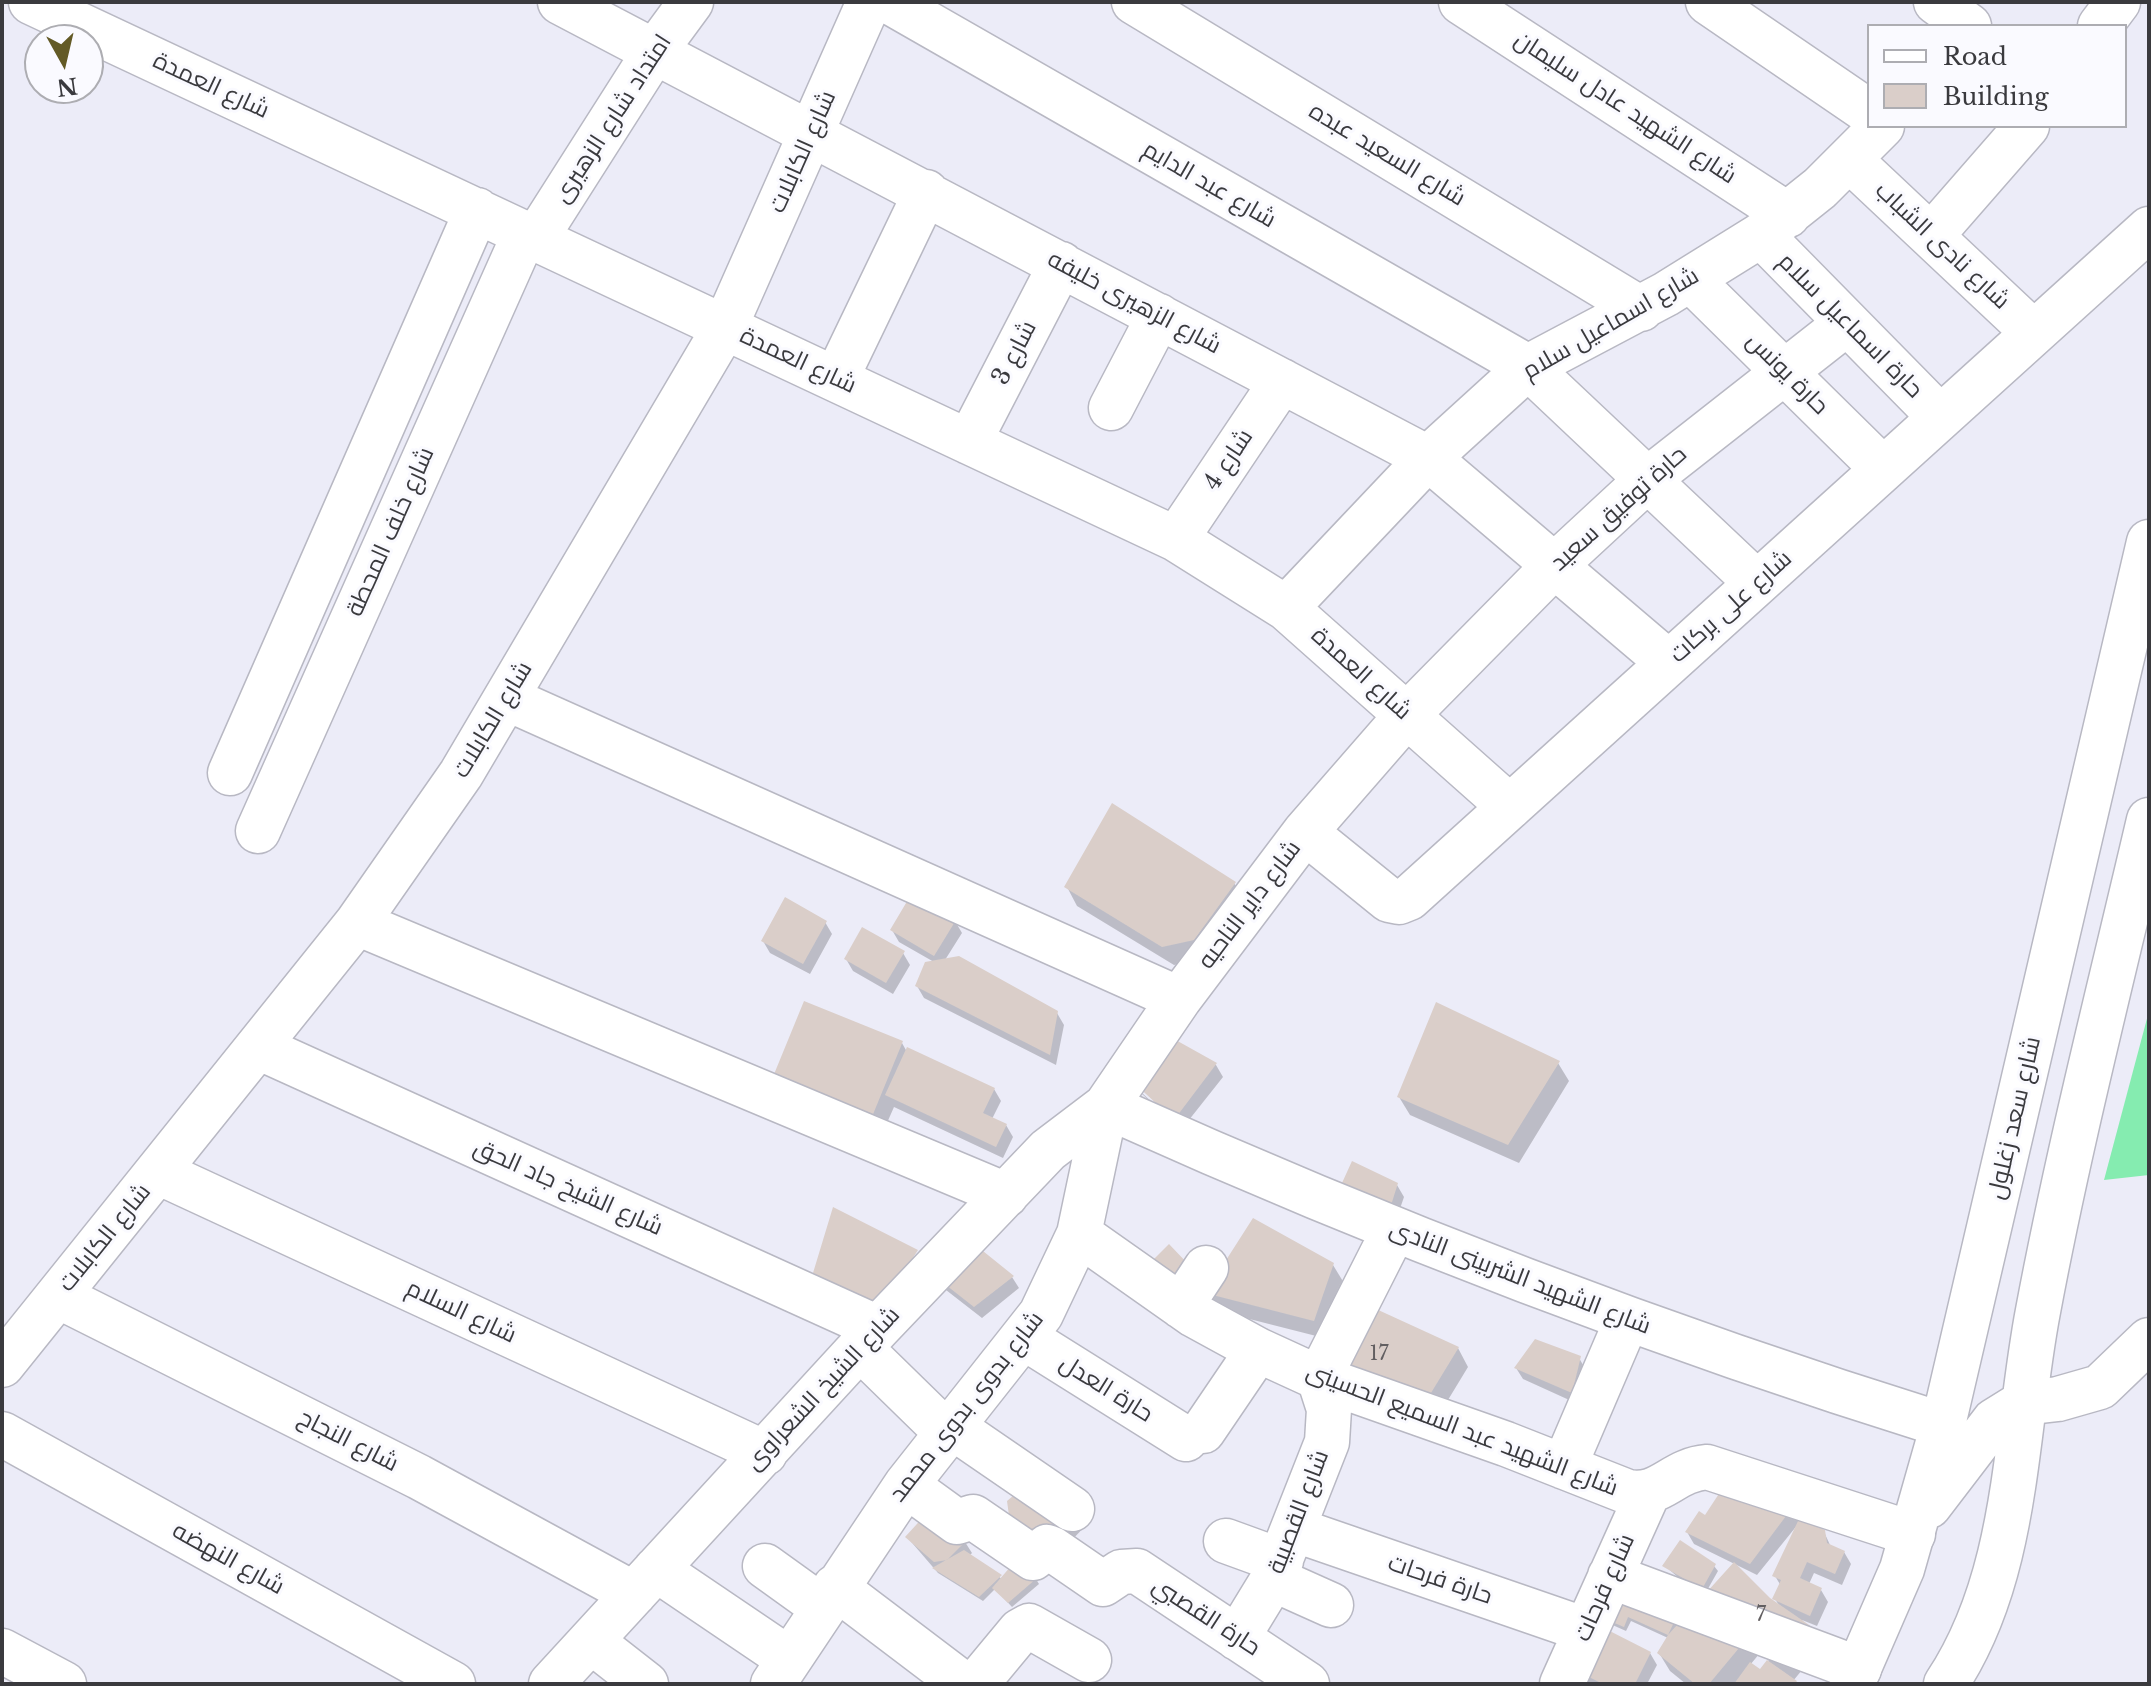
<!DOCTYPE html>
<html>
<head>
<meta charset="utf-8">
<style>
	body { margin:0 }
	#map { position:relative; width:2151px; height:1686px; overflow:hidden; background:#ececf8; font-family:"Libre Baskerville",serif }
	canvas { display:block }
	.frame { position:absolute; inset:0; border:4px solid #3a3a3e; pointer-events:none }
	.legend { position:absolute; left:1867px; top:24px; width:260px; height:104px; box-sizing:border-box; background:#fafaff; border:2px solid #adadb2; margin:0; padding:10px 14px; list-style:none; font-size:24px; color:#3a3a3e }
	.legend li { display:flex; align-items:center; gap:16px; height:40px }
	.legend b { width:40px; border:2px solid #adadb2 }
	.north { position:absolute; left:24px; top:24px; width:80px; height:80px; box-sizing:border-box; background:#fafaff; border:2px solid #adadb2; border-radius:50%; rotate:172deg; font-size:22px; font-weight:700; line-height:32px; text-align:center; color:#3a3a3e }
	.north::after { content:''; display:block; margin:auto; width:28px; height:36px; background:#635a26; clip-path:polygon(50% 0,100% 100%,50% 72%,0 100%) }
</style>
</head>
<body>
<div id="map">
<canvas width="2151" height="1686"></canvas>
<div class="frame"></div>
<ul class="legend">
<li><b style="height:10px;background:#fff"></b>Road</li>
<li><b style="height:22px;background:#dacec9"></b>Building</li>
</ul>
<div class="north">N</div>
</div>
<script>
const ctx = document.querySelector('canvas').getContext('2d');
ctx.lineJoin = 'round';
function paint(path, color) { ctx.fillStyle = color; ctx.fill(path, 'evenodd'); }
function trace(path, color, width, dash) { ctx.strokeStyle = color; ctx.lineWidth = width; ctx.lineCap = dash ? 'butt' : 'round'; ctx.setLineDash(dash || []); ctx.stroke(path); }
function write(font, color, halo, rows, align = 'center') {
  ctx.font = font + ' "Libre Baskerville",Cairo,serif'; ctx.lineWidth = 6; ctx.setLineDash([]); ctx.textBaseline = 'middle'; ctx.strokeStyle = halo; ctx.fillStyle = color; for (const [text, x, y, turn = 0] of rows) {
    ctx.save(); ctx.translate(x, y); ctx.rotate((+turn || 0) * Math.PI / 180); ctx.textAlign = isNaN(turn) ? turn : align; if (halo) ctx.strokeText(text, 0, 0); ctx.fillText(text, 0, 0); ctx.restore();
  }
}
const green = new Path2D(`
	M2149 1011V1175L2104 1180Z`);
const shadow = new Path2D(`
	M1234 883 1245 902 1204 958 1174 965 1077 906 1067 887Z
	M955 921 962 933 945 960 1057 1013 1064 1025 1056 1065 924 998 917 986 934 962 899 942 892 930Z
	M825 922 832 934 810 974 770 953 763 941Z
	M903 953 910 965 893 994 853 971 846 959Z
	M1166 1037 1216 1065 1223 1077 1181 1130 1142 1094 1135 1082ZM1141 1087 1180 1128 1141 1092Z
	M902 1043 907 1052 994 1089 1001 1101 992 1119 1006 1125 1013 1137 1003 1158 894 1107 879 1141 782 1102Z
	M1558 1063 1569 1081 1519 1163 1410 1115 1399 1097Z
	M1397 1185 1404 1197 1392 1232 1341 1217Z
	M1333 1265 1344 1283 1324 1338 1218 1311 1207 1293Z
	M1012 1277 1019 1288 982 1318 946 1290 939 1279Z
	M1458 1348 1468 1367 1434 1423 1350 1387Z
	M1579 1358 1586 1370 1578 1404 1523 1379 1516 1368Z
	M1727 1486 1801 1517 1798 1521 1824 1532 1831 1547 1844 1552 1851 1564 1842 1585 1814 1573 1809 1584 1821 1590 1828 1602 1817 1626 1802 1620 1821 1647 1793 1681 1796 1684H1686L1670 1671 1659 1653 1668 1638 1631 1621 1626 1631 1608 1623 1616 1593 1674 1619 1678 1626 1680 1579 1665 1566H1714L1718 1571 1705 1594 1771 1601 1780 1607 1775 1599 1781 1586 1775 1576 1799 1523 1757 1575 1694 1544 1687 1532 1706 1518ZM1760 1653 1769 1661 1760 1672 1750 1665Z
	M1085 1508 1091 1520 1069 1543 1019 1535Z
	M907 1537 965 1542 972 1553 969 1556 1002 1579H1036L1039 1584 1012 1607 995 1589 983 1601 938 1573Z
	M1650 1653 1657 1665 1647 1684H1570Z`);
const building = new Path2D(`
	M1112 803 1236 882 1194 940 1162 947 1064 887Z
	M912 893 956 920 934 956 890 930Z
	M785 897 827 921 803 964 761 941Z
	M862 927 905 951 886 983 844 959Z
	M959 956 1058 1011 1050 1055 915 986 925 962Z
	M804 1001 903 1041 869 1124 770 1084Z
	M1436 1002 1560 1061 1508 1145 1397 1097Z
	M1165 1034 1217 1063 1174 1120 1132 1081Z
	M907 1047 995 1088 983 1113 1007 1124 996 1147 885 1095Z
	M1352 1161 1398 1183 1386 1221 1332 1205Z
	M833 1207 918 1250 878 1311 813 1273Z
	M1253 1218 1334 1263 1314 1321 1205 1293Z
	M973 1243 1014 1276 974 1307 937 1278Z
	M1169 1244 1189 1265 1180 1294 1147 1266Z
	M1363 1303 1459 1347 1423 1406 1337 1369Z
	M1535 1339 1581 1356 1572 1393 1514 1368Z
	M1039 1474 1086 1507 1062 1531 1046 1525 1035 1535 1010 1523 1007 1501Z
	M1726 1483 1795 1504 1750 1564 1685 1532 1699 1511 1705 1515Z
	M927 1513 967 1540 947 1560 934 1562 905 1537Z
	M1799 1519 1825 1530 1827 1543 1845 1551 1835 1574 1807 1562 1800 1578 1822 1588 1810 1616 1772 1599 1781 1580 1772 1576Z
	M1680 1540 1716 1564 1702 1589 1662 1566Z
	M964 1550 1002 1575 979 1597 932 1568Z
	M1018 1558 1037 1578 1008 1603 992 1588Z
	M1734 1562 1770 1598 1812 1627 1782 1664 1749 1636 1709 1684H1695L1657 1653 1668 1635Z
	M1615 1591 1676 1618 1668 1635 1628 1617 1624 1627 1603 1618Z
	M1596 1624 1651 1652 1635 1684H1603L1573 1669Z
	M1767 1660 1797 1681 1795 1684H1734L1750 1662 1760 1669Z`);
const minor = new Path2D(`
	M31 2 1176 539 1286 608 1510 807
	M560 2 1428 458 1669 663
	M890 2 1528 367 1757 583
	M1134 2 1641 309
	M1461 2 1788 215
	M1708 2 1869 112
	M1936 2 1969 26
	M2100 26 2118 2
	M1850 160 2034 333
	M1761 235 1940 417
	M1931 236 2027 126
	M536 238 655 51 691 2
	M1691 280 1883 469
	M836 379 926 192
	M1111 408 1159 316
	M969 442 1061 264
	M1176 539 1282 381
	M1286 608 1428 458 1528 367 1666 294 1761 235 1820 188 1882 126
	M506 698 1179 999
	M230 773 477 210
	M258 831 525 233
	M1305 832 1389 900 1399 902 1409 898 2149 229
	M357 923 1006 1195
	M258 1047 878 1328
	M1106 1106C1379 1229 1657 1336 1943 1425
	M158 1172 765 1453
	M1079 1234 1194 1315 1258 1350 1319 1378 1506 1444 1628 1492C1661 1498 1672 1470 1707 1467L1913 1534
	M58 1296 419 1477 634 1594
	M1181 1306 1206 1268
	M1025 1338 1186 1439
	M860 1348 946 1432
	M2 1365 357 923 461 774 725 327 869 2
	M2023 1403 2058 1399 2100 1387 2149 1340
	M951 1426 1072 1509
	M1203 1431 1258 1350
	M2 1434 453 1684
	M1564 1467 1627 1320
	M906 1485 957 1522 973 1517 1033 1558 1047 1547 1052 1549 1103 1584 1121 1572 1137 1571 1307 1684
	M1293 1529 1586 1630
	M1226 1541 1281 1561
	M765 1566 822 1607
	M656 1569 789 1659
	M1610 1576 1859 1669
	M1273 1579 1331 1605
	M835 1587 963 1684
	M1237 1638 1273 1579 1327 1442 1329 1409 1319 1378 1394 1230
	M591 1641 646 1684
	M2 1651 64 1684
	M551 1684 878 1328 1048 1150 1106 1106 1179 999 1305 832 1407 715 1554 566 1647 480 1847 323
	M773 1684 906 1485 1041 1314 1079 1234 1106 1106
	M976 1684 1020 1631 1029 1626 1089 1660
	M1562 1684 1648 1493`);
const major = new Path2D(`
	M1929 1506 1994 1421 2023 1403
	M1852 1684 1902 1569 1943 1425 2149 542
	M1946 1684C2019 1574 2014 1436 2038 1311 2069 1146 2111 983 2149 820`);
const numberNames = [
	["17",1379,1354],
	["7",1761,1615]
];
const streetNames = [
	["شارع العمدة",211,86,25],
	["شارع الشهيد عادل سليمان",1625,108,33],
	["امتداد شارع الزهيرى",613,119,-57],
	["شارع الكابلات",803,152,-66],
	["شارع السعيد عبده",1387,155,31],
	["شارع عبد الدايم",1209,185,30],
	["شارع نادى الشباب",1942,246,43],
	["شارع الزهيرى خليفه",1134,303,28],
	["شارع اسماعيل سلام",1611,324,-30],
	["حارة اسماعيل سلام",1850,326,45],
	["شارع 3",1015,353,-63],
	["شارع العمدة",798,361,25],
	["حارة يونس",1787,374,45],
	["شارع 4",1229,460,-56],
	["حارة توفيق سعيد",1619,509,-42],
	["شارع خلف المحطة",391,532,-66],
	["شارع على بركات",1731,607,-42],
	["شارع العمدة",1361,674,42],
	["شارع الكابلات",493,720,-59],
	["شارع داير الناحيه",1250,905,-53],
	["شارع سعد زغلول",2015,1118,-77],
	["شارع الشيخ جاد الحق",568,1188,24],
	["شارع الكابلات",105,1238,-51],
	["شارع الشهيد الشربينى النادى",1520,1278,21],
	["شارع السلام",461,1312,25],
	["شارع الشيخ الشعراوى",823,1389,-47],
	["حارة العدل",1106,1389,32],
	["شارع بدوى بدوى محمد",967,1407,-52],
	["شارع الشهيد عبد السميع الحسينى",1462,1430,21],
	["شارع النجاح",348,1441,27],
	["شارع القصبية",1299,1512,-69],
	["شارع النهضه",228,1559,29],
	["حارة فرحات",1440,1580,19],
	["شارع فرحات",1605,1588,-66],
	["حارة القصبي",1206,1617,33]
];
paint(green, '#85ecb0');
paint(shadow, '#0003');
paint(building, '#dacec9');
trace(minor, '#b8b8c3', 47);
trace(major, '#b8b8c3', 47);
trace(minor, '#fff', 44);
trace(major, '#fff', 44);
write('20px', '#625f61', null, numberNames);
write('24px', '#3a3a3e', '#fafaff', streetNames);
</script>
</body>
</html>
